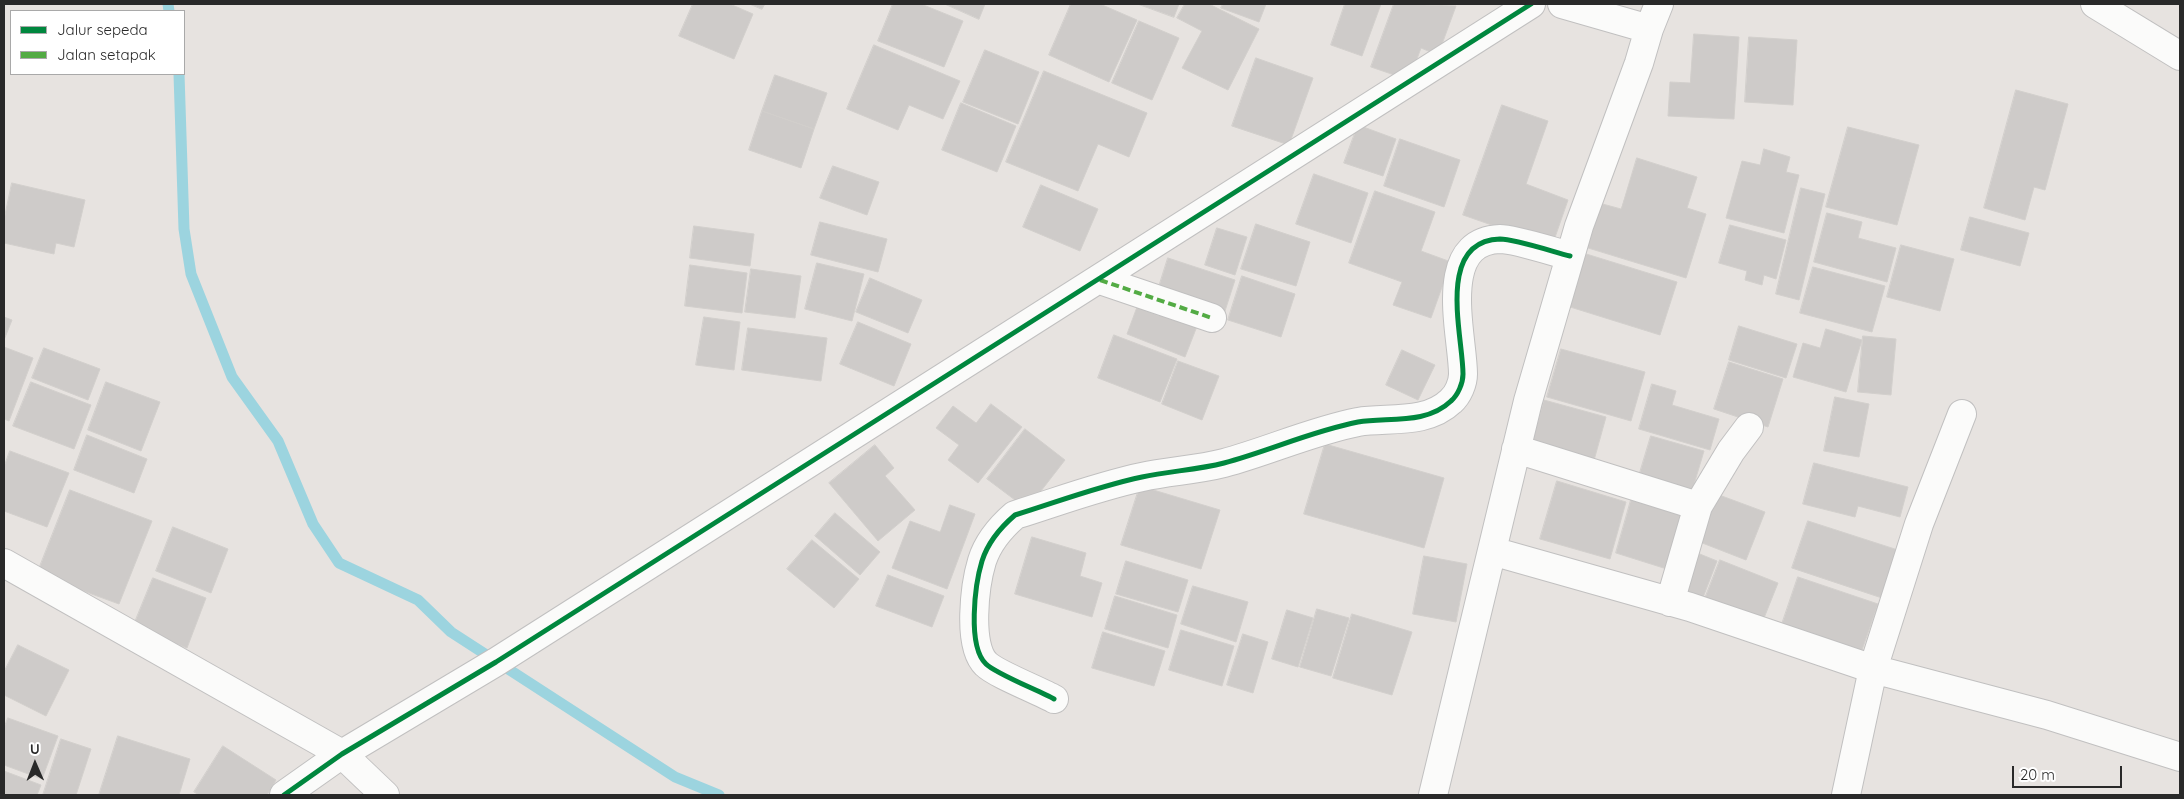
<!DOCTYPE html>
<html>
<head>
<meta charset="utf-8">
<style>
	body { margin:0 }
	#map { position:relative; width:2184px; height:799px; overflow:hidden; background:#e7e3e0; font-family:Quicksand,sans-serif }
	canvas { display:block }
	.frame { position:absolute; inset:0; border:5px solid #292929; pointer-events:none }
	.legend { position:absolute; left:10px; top:10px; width:175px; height:65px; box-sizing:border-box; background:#fff; border:1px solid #a9a9a9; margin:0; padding:6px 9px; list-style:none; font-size:15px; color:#292929 }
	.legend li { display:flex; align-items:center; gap:10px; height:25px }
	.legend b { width:25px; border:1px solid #a9a9a9 }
	.north { position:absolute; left:10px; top:739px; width:50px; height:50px; -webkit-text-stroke:4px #fff; paint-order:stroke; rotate:359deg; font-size:14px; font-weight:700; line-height:20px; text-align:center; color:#292929 }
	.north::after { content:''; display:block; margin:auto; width:18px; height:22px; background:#292929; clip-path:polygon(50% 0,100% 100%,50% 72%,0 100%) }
	.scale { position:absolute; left:2012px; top:766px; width:110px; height:22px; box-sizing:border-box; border:2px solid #292929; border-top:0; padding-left:6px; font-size:15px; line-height:18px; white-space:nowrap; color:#292929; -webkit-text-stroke:4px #fff; paint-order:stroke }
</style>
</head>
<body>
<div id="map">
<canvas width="2184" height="799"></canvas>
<div class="frame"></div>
<ul class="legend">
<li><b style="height:6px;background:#00873e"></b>Jalur sepeda</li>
<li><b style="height:6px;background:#53ab44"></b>Jalan setapak</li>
</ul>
<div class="north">U</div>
<div class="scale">20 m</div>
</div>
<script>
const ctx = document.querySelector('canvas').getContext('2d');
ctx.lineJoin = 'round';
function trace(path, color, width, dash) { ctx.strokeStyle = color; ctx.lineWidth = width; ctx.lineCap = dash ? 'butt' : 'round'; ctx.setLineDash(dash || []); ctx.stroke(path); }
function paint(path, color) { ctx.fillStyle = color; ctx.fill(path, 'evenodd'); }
const stream = new Path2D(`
	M168 4 169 11
	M179 74 184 229 191 274 232 377 278 441 313 524 339 563 418 600 451 632 675 777 719 795`);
const building = new Path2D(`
	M693 4H730L753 14 734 59 679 36Z
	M750 4H765L762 9Z
	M893 4H921L963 21 944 67 878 41Z
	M945 4H985L979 19Z
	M1071 4H1100L1137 20 1109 82 1049 55Z
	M1138 4H1179L1174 17Z
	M1185 4H1209L1259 29 1228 90 1182 68 1202 31 1177 18Z
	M1223 4H1266L1259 22 1221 8Z
	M1345 4H1381L1362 56 1331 45Z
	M1394 4 1456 6 1438 55 1421 48 1409 80 1371 67Z
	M1139 21 1179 38 1152 100 1112 83Z
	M1694 34 1739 37 1734 119 1668 116 1670 82 1690 83Z
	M1749 37 1797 40 1793 105 1745 102Z
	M874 45 960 81 943 119 909 105 898 130 847 109Z
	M985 50 1039 72 1018 124 963 102Z
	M1256 58 1313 78 1289 145 1232 126Z
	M1044 71 1147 113 1129 157 1098 144 1078 191 1006 162Z
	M775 75 827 93 814 129 762 111Z
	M2016 90 2068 104 2045 190 2034 187 2025 220 1984 208Z
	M961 103 1016 126 997 172 942 150Z
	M1502 105 1548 121 1526 184 1568 200 1552 246 1463 215Z
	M762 111 814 129 801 168 749 150Z
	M1358 125 1396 139 1383 176 1344 163Z
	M1848 127 1919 145 1897 225 1826 207Z
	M1400 139 1460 160 1444 207 1384 186Z
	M1764 149 1790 157 1786 172 1799 175 1784 233 1726 218 1742 161 1760 165Z
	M1637 158 1697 177 1687 208 1706 214 1686 278 1585 247 1599 203 1621 209Z
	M833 166 879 182 867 215 820 198Z
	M1314 174 1368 193 1351 243 1296 224Z
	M12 183 85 200 74 247 56 243 54 254 4 243V220Z
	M1041 185 1098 209 1080 251 1023 227Z
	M1801 188 1825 194 1799 300 1776 294Z
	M1375 191 1435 212 1421 251 1451 262 1431 318 1393 305 1402 282 1349 263Z
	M1827 213 1862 222 1858 238 1896 248 1887 282 1814 262Z
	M1970 217 2029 233 2020 266 1961 250Z
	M820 222 887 239 878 272 811 255Z
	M1256 224 1310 242 1296 286 1241 269Z
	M1730 225 1786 240 1776 279 1764 275 1762 285 1745 280 1747 271 1719 263Z
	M694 226 754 234 750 266 690 258Z
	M1217 228 1247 237 1235 275 1205 265Z
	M1901 245 1954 259 1940 311 1887 297Z
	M1583 253 1677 282 1660 335 1567 306Z
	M1168 258 1235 280 1224 314 1157 293Z
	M817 263 864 274 852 321 805 309Z
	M690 265 747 273 742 313 685 306Z
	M1813 267 1885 286 1872 332 1800 313Z
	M751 269 801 276 795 318 745 312Z
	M1242 276 1295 294 1281 337 1228 320Z
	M870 278 922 300 908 333 856 312Z
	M1165 303 1201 316 1185 357 1127 334 1137 307 1159 316Z
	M4 317 12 320 4 340Z
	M704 317 740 322 734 370 696 365Z
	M858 322 911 344 894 386 840 364Z
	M1739 326 1797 344 1786 378 1729 360Z
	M748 328 827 338 821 381 742 370Z
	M1826 329 1862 340 1846 392 1793 377 1803 343 1820 348Z
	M1114 335 1177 359 1160 402 1098 378Z
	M1863 336 1896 339 1891 395 1858 392Z
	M4 347 33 358 9 421 4 419Z
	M44 348 100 369 88 400 32 378Z
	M1561 349 1645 372 1631 421 1547 397Z
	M1402 350 1435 365 1418 400 1386 385Z
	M1178 361 1219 376 1202 420 1162 404Z
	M1729 362 1783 379 1768 427 1714 409Z
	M31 382 91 405 74 449 13 426Z
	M106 382 160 402 141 451 88 430Z
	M1652 384 1676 391 1672 405 1719 419 1710 450 1639 429Z
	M1835 397 1869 404 1859 457 1824 451Z
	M1544 400 1606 417 1593 464 1531 447Z
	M991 404 1022 427 978 483 948 460 959 445 936 428 953 406 976 423Z
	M1025 429 1065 460 1027 509 987 479Z
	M87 435 147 459 134 493 74 470Z
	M1651 436 1704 451 1692 491 1639 476Z
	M1325 444 1444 478 1424 548 1304 514Z
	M875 445 894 468 885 476 915 510 878 541 829 483Z
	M10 451 69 473 47 527 4 511V467Z
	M1814 463 1908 487 1900 517 1858 506 1855 517 1803 504Z
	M1557 481 1626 502 1610 559 1540 539Z
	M1140 486 1220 510 1201 569 1121 545Z
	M70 490 152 521 119 604 37 574Z
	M1711 492 1765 512 1746 560 1692 539Z
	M1631 500 1686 516 1670 570 1616 553Z
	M950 505 975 514 947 589 892 568 910 521 940 532Z
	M835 513 880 552 860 575 815 536Z
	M1808 521 1901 551 1885 599 1792 568Z
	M173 527 228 549 211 593 156 571Z
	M1032 537 1086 553 1080 576 1102 583 1092 617 1015 594Z
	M812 540 859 579 834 608 787 569Z
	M1690 550 1717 561 1699 608 1672 597Z
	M1424 556 1467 564 1456 622 1413 614Z
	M1720 560 1778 583 1760 628 1702 606Z
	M1126 561 1188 580 1178 612 1116 594Z
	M888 575 944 596 932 627 876 606Z
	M1798 577 1878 604 1862 650 1782 624Z
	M153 578 206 598 187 648 133 627Z
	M1193 586 1248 602 1236 642 1181 624Z
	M1115 596 1177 615 1168 648 1105 629Z
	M1317 609 1349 618 1331 676 1300 667Z
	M1287 610 1313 618 1298 667 1272 659Z
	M1352 614 1412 632 1392 695 1333 678Z
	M1181 630 1234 646 1222 686 1169 670Z
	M1103 632 1165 651 1154 686 1092 668Z
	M1243 634 1268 642 1253 693 1227 685Z
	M18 645 69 670 46 716 4 695V672Z
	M8 718 58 736 42 779 4 765V728Z
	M118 736 190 759 179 795H99Z
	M61 739 91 749 76 795H43Z
	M223 746 276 780 267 795H199L194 792Z
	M4 771 41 785 37 795H4Z`);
const street = new Path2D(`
	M1562 4 1649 29 1659 4
	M2095 4 2180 56
	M1100 280 1212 318
	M1516 449 1698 506
	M1492 551 1690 607 1873 669 2047 715 2180 757
	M4 563 342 754 385 795
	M1670 602 1698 506 1731 451 1749 427
	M1054 699C1040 691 996 674 986 664 967 646 975 584 982 561 988 542 1001 527 1015 515 1057 502 1099 486 1142 477 1169 471 1197 470 1224 463 1269 451 1312 431 1358 422 1388 417 1426 425 1451 401 1458 395 1463 383 1463 374 1463 336 1435 241 1500 239 1515 239 1554 252 1570 256
	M284 795 342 754 496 662 1531 4
	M1433 795 1528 401 1579 226 1639 63 1649 29
	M1846 795 1873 669 1919 524 1962 414`);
const quiet = new Path2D(`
	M1100 280 1212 318`);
const cycleway = new Path2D(`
	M1054 699C1040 691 996 674 986 664 967 646 975 584 982 561 988 542 1001 527 1015 515 1057 502 1099 486 1142 477 1169 471 1197 470 1224 463 1269 451 1312 431 1358 422 1388 417 1426 425 1451 401 1458 395 1463 383 1463 374 1463 336 1435 241 1500 239 1515 239 1554 252 1570 256
	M284 795 342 754 496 662 1531 4`);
trace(stream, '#9cd4df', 11);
paint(building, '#cecbc9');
trace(building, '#d2cfcc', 1);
trace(street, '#c1c0c0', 30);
trace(street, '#fbfbfa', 28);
trace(quiet, '#53ab44', 4, [8, 4]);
trace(cycleway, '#00873e', 5);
</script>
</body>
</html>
